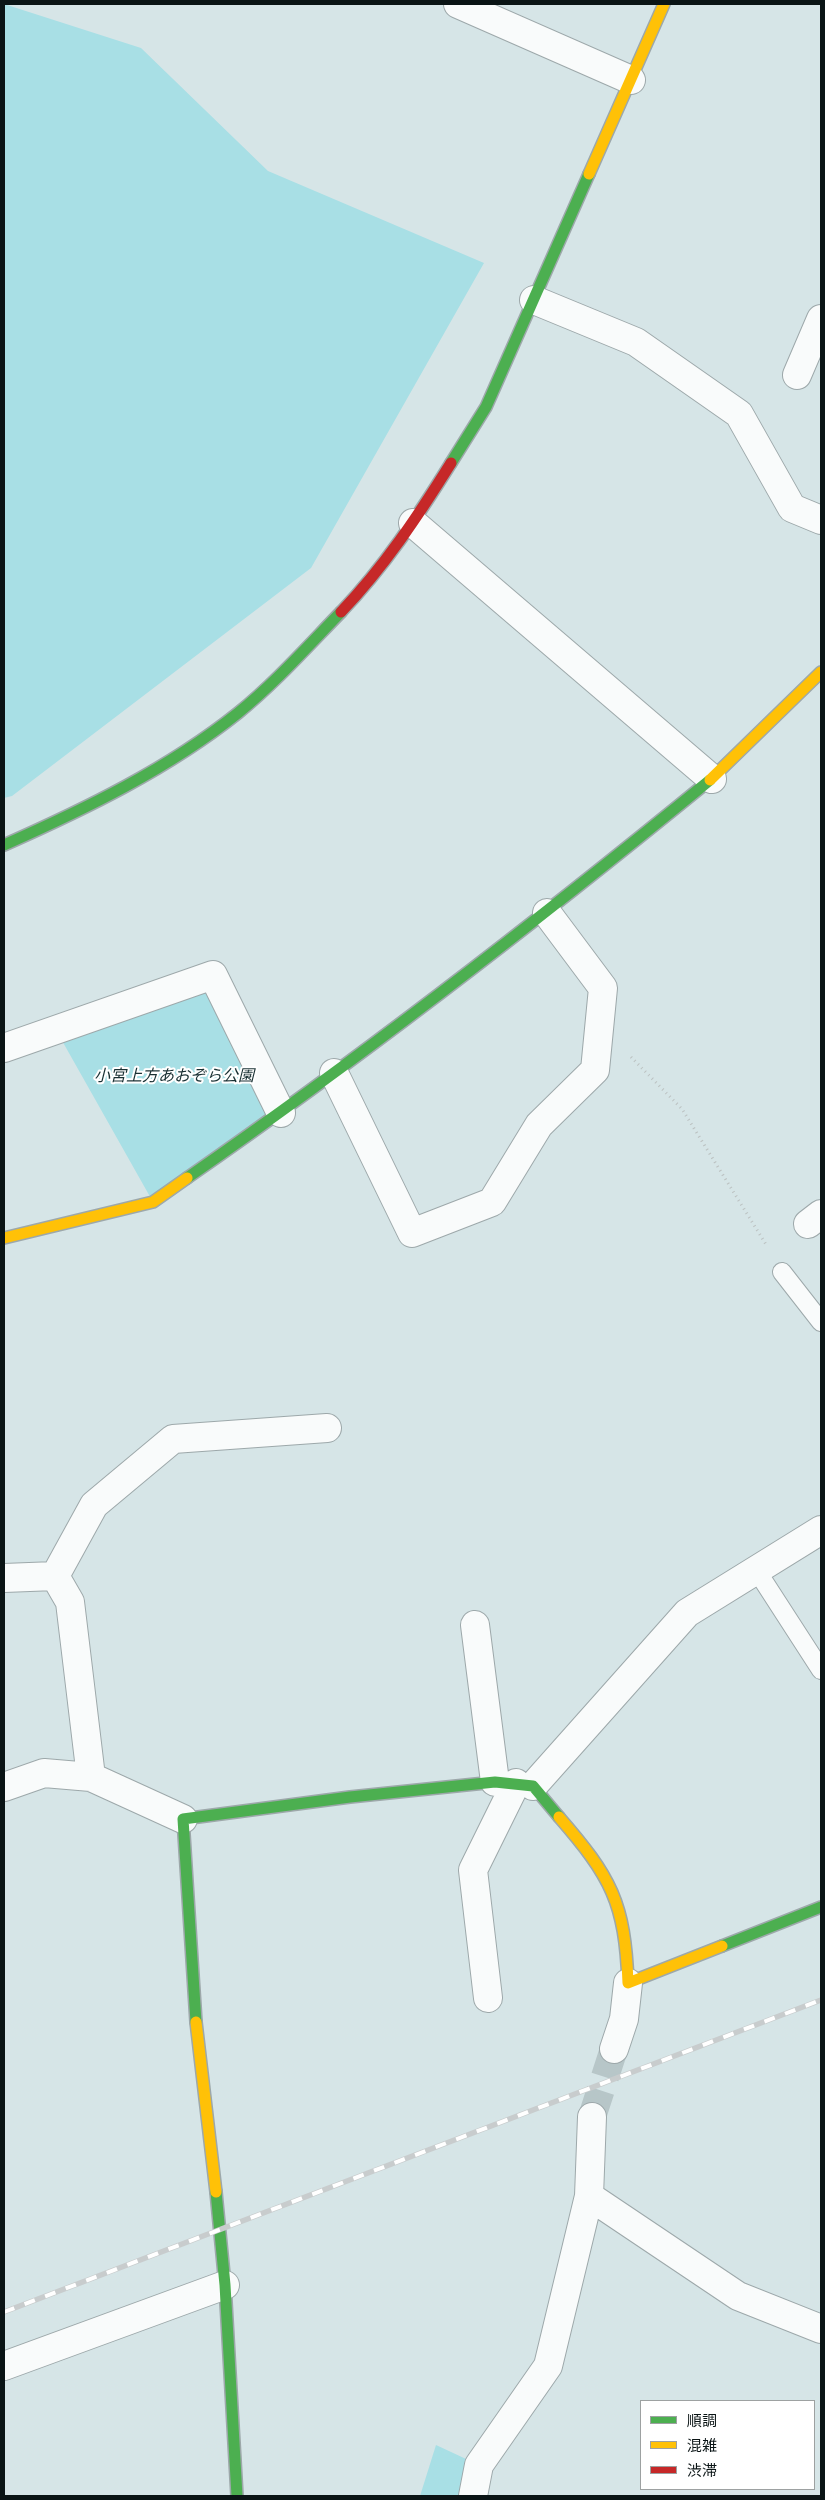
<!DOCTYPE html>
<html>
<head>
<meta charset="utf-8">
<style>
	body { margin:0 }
	#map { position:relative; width:825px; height:2500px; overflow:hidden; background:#d6e5e7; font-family:"IBM Plex Serif","Noto Sans JP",serif }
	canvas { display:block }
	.frame { position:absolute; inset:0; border:5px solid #0a1415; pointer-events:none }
	.legend { position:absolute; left:640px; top:2400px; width:175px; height:90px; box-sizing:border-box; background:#fff; border:1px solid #9da1a1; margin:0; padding:6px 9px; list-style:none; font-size:15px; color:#0a1415 }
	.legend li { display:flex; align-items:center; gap:10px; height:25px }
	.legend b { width:25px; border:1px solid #9da1a1 }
</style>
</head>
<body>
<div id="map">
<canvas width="825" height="2500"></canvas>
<div class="frame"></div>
<ul class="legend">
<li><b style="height:6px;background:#4caf50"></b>順調</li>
<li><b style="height:6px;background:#ffc107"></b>混雑</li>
<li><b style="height:6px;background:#c62828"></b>渋滞</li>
</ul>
</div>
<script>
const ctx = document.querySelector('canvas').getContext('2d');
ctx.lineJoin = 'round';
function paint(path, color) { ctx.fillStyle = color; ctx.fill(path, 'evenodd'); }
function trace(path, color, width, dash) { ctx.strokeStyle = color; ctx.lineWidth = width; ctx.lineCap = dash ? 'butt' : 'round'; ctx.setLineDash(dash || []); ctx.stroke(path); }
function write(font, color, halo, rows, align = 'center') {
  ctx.font = font + ' "IBM Plex Serif","Noto Sans JP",serif'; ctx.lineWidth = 4; ctx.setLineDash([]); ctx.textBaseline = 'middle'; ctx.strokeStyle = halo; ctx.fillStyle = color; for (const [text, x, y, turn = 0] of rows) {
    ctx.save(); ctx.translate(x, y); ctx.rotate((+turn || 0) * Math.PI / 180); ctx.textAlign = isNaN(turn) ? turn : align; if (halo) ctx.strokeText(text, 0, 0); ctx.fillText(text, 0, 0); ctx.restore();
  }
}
const green = new Path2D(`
	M4 4 141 48 268 171 484 263 311 568 12 796 4 798Z
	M213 975 281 1113 153 1202 56 1030Z
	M436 2445 479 2465 473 2496H420Z`);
const streetTunnel = new Path2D(`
	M592 2117 614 2049`);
const path = new Path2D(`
	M631 1057 682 1109 767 1246`);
const lane = new Path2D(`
	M782 1272 821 1322
	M757 1571 821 1670`);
const street = new Path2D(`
	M458 4 631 80
	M534 300 636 342 739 414 792 508 821 520
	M797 375 821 319
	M413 523 712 779
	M4 1048 213 975 281 1113
	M334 1073 412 1233 492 1202 539 1125 595 1070 603 988 547 913
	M808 1224 821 1214
	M55 1576 94 1505 173 1439 327 1428
	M4 1578 55 1576 70 1602 91 1777
	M475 1625 495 1782
	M533 1786 687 1613 821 1530
	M4 1787 44 1773 91 1777 183 1819
	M488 1998 473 1870 516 1783
	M614 2049 624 2019 628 1983
	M589 2196 738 2296 821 2329
	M4 2366 225 2285
	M473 2496 479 2465 548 2366 589 2196 592 2117`);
const fast = new Path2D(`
	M451 463 486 407 589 174
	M4 845C85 809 168 769 238 713 275 683 307 647 341 612
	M187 1178C367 1053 540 919 710 780
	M722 1946 821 1907
	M196 2022 183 1819 350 1797 495 1782 533 1786 559 1817
	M216 2192 225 2285 237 2496`);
const slow = new Path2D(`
	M589 174 664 4
	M710 780 821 672
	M4 1238 153 1202 187 1178
	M559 1817C611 1877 625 1902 628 1983L722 1946
	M196 2022 216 2192`);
const jam = new Path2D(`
	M341 612C384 567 418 516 451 463`);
const rail = new Path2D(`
	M4 2312 821 2000`);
const parkNames = [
	["小宮上方あおぞら公園",174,1076]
];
paint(green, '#a8dfe5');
trace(streetTunnel, '#b7c6c8', 28, [28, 14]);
trace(lane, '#9da8aa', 20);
trace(street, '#9da8aa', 30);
trace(fast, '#9da8aa', 14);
trace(slow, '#9da8aa', 14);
trace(jam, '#9da8aa', 14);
trace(path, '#bcc2c2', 3, [1, 4]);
trace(lane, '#f9fbfb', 18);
trace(street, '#f9fbfb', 28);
trace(fast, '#4caf50', 11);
trace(slow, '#ffc107', 11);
trace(jam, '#c62828', 11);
trace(rail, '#c8cccd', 5.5);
trace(rail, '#fff', 4, [11]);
write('italic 16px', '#193033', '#fff', parkNames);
</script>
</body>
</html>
